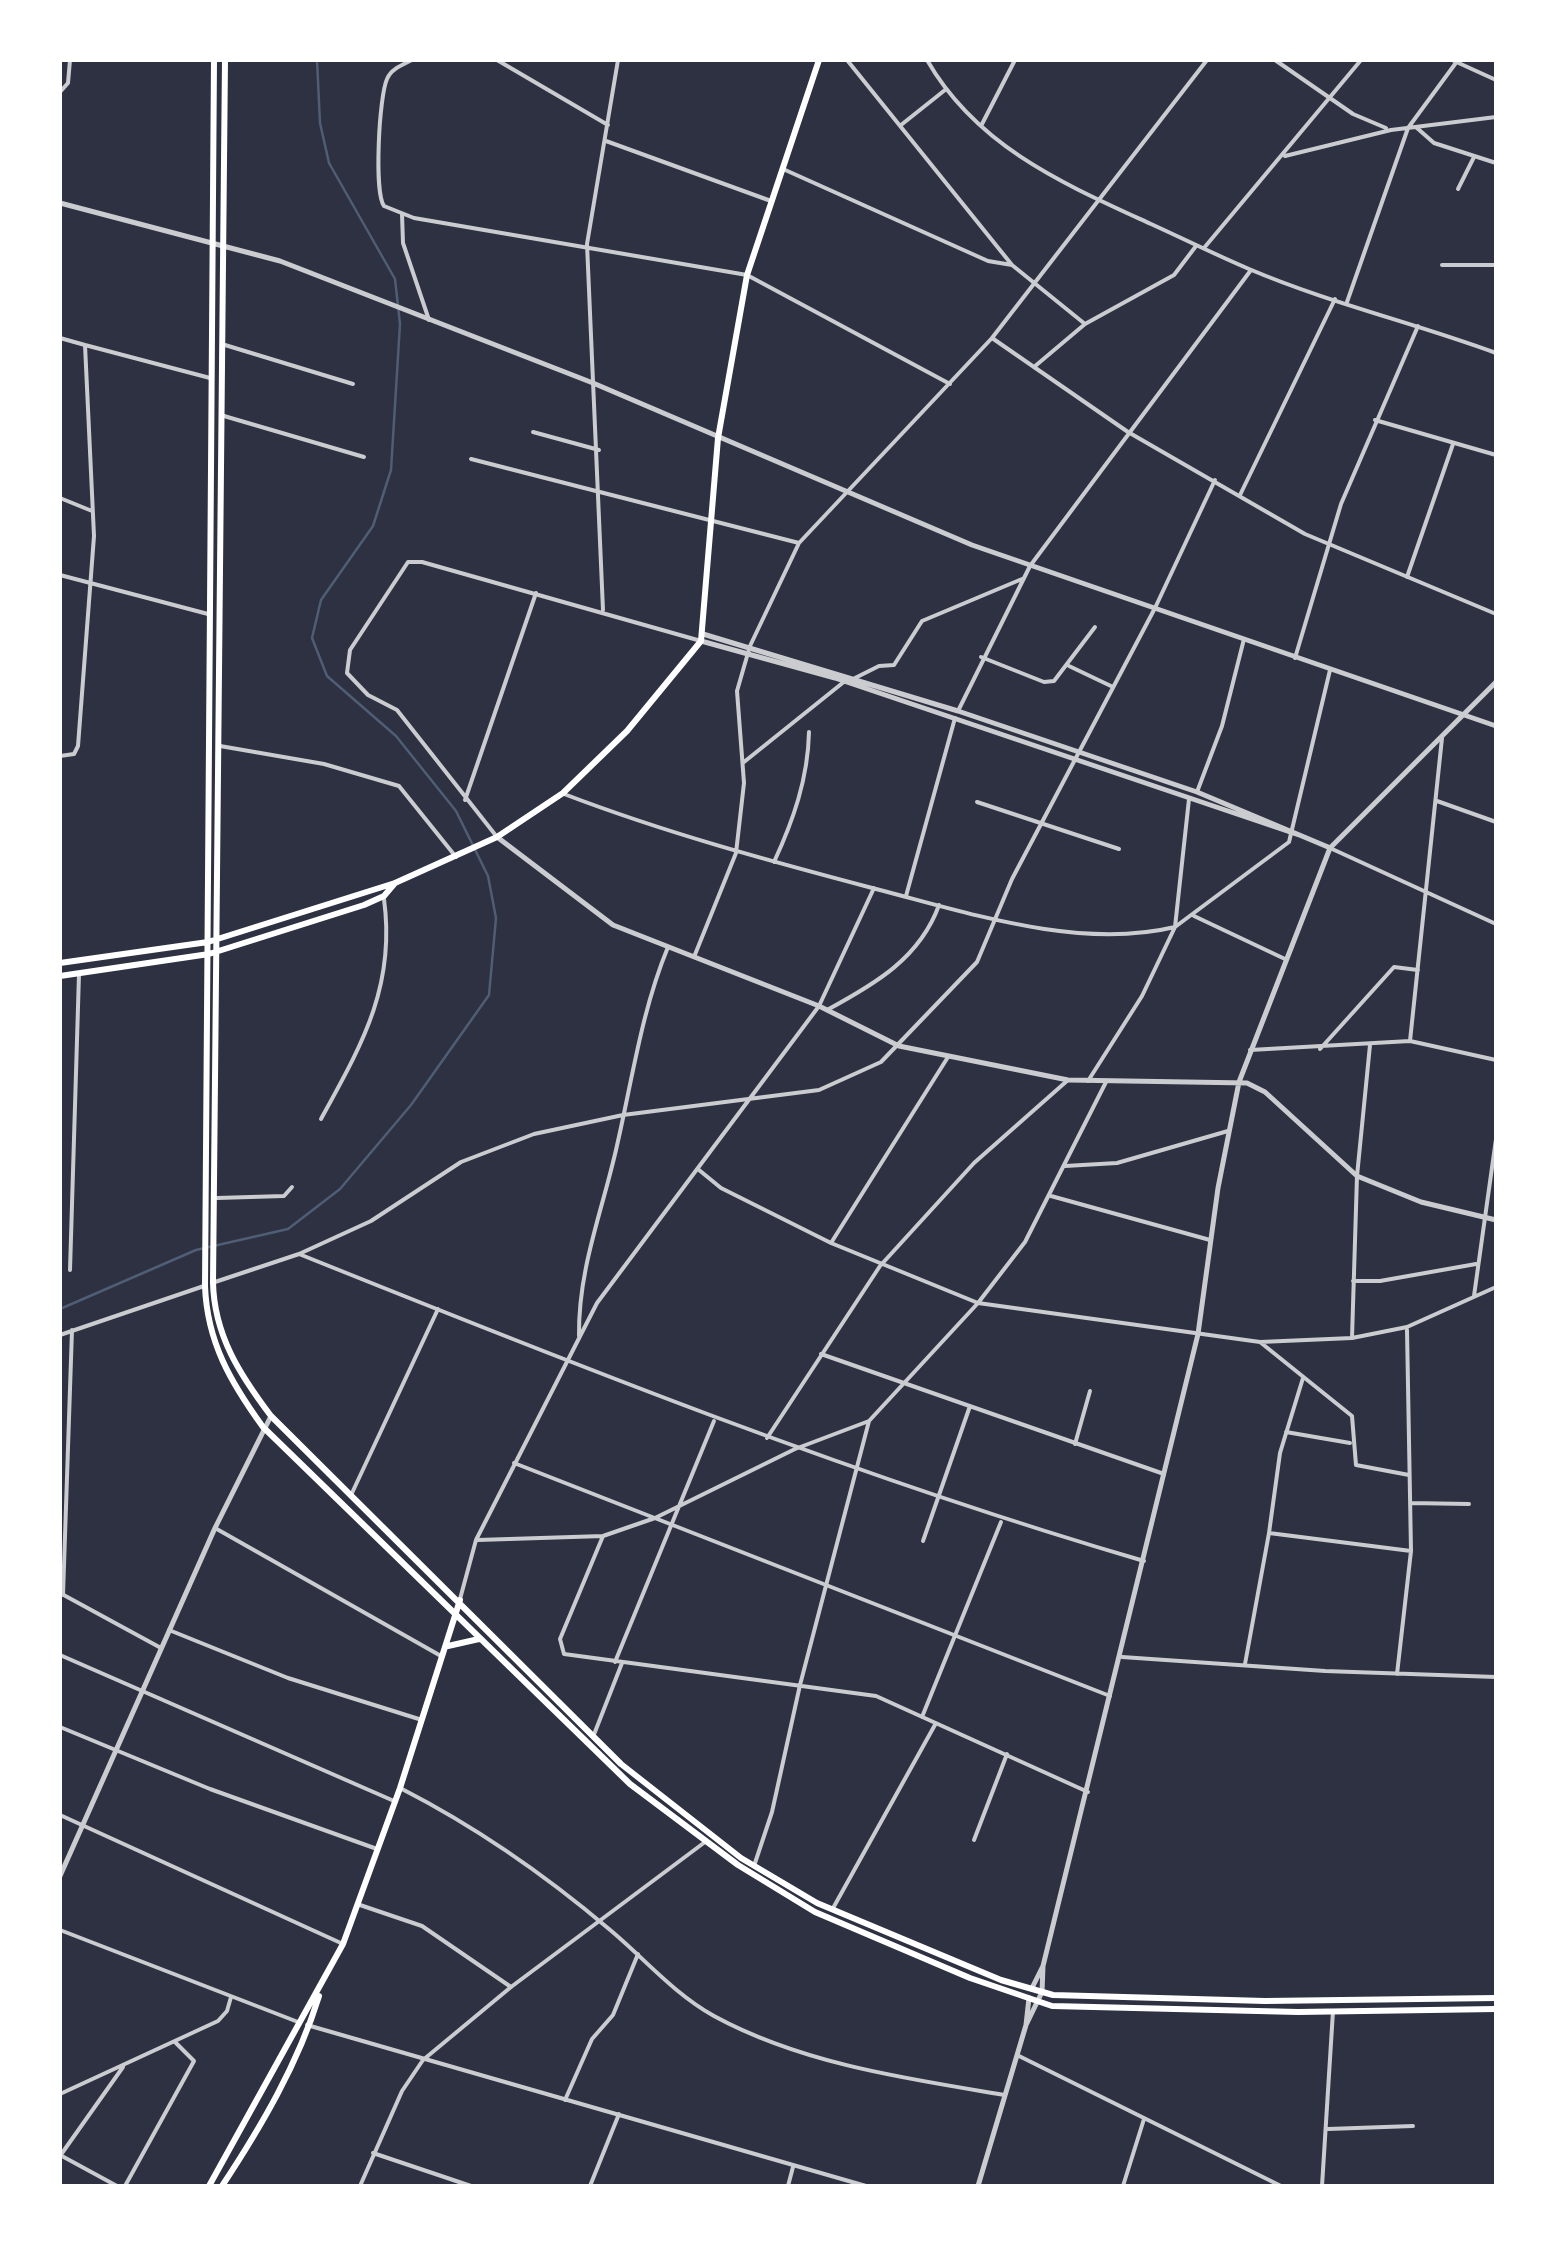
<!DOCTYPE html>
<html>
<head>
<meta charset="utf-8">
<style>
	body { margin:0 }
	#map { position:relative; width:1556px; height:2246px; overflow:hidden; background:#2d3142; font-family:"PT Sans",sans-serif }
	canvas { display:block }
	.frame { position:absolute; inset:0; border:62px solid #fff; pointer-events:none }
</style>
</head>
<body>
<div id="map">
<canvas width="1556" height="2246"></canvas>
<div class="frame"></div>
</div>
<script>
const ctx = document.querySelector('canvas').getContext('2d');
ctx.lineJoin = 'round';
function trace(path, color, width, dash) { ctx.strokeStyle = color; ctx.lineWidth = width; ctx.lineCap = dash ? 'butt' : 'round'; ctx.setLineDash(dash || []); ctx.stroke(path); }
const stream = new Path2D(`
	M60 1309 196 1250 288 1229 340 1189 411 1105 489 995 496 918 488 876 456 811 396 736 327 676 312 638 321 600 373 526 391 470 400 324 395 279 329 163 320 123 317 60`);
const minor = new Path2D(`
	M412 60C402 65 391 69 387 79 379 97 374 192 384 206L414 218 747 275 950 384
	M497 60 608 125
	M847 60 1012 265 1085 324
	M927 60C977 147 1064 184 1151 224 1184 239 1216 255 1249 269 1329 303 1415 323 1496 353
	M1275 60 1353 114 1386 128
	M1452 60 1496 80
	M60 92 68 83 70 60
	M901 125 945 90
	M981 126 1015 60
	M1417 128 1434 143 1496 163
	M606 141 771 201
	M1285 156 1391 130 1496 117
	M783 169 988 261 1012 265
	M1458 189 1474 157
	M402 214 403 243 429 320
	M1204 248 1361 60
	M1442 265H1496
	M1347 302 1408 128 1458 60
	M60 338 85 345 94 536 78 746 74 754 60 756
	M992 338 1128 432 1305 534 1496 614
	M85 345 210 378
	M225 345 353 384
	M1034 367 1085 324 1174 275 1196 246
	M224 416 364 457
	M1375 420 1496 455
	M533 432 599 450
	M471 459 799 543
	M1240 495 1335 299
	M60 498 92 511
	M60 575 208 614
	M1407 577 1453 444
	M603 610 587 244 618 60
	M981 657 1044 682 1054 681 1095 627
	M1295 658 1341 504 1418 326
	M1069 666 1113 687
	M855 678 879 666 894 665 922 621 1022 579
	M959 709 1030 566 1251 270
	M220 746 324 764 399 786 456 857
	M744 762 845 681
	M1197 792 1222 726 1244 639
	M564 794C666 833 770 861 876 889 969 913 1079 950 1175 927L1289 842 1330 670
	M465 800 536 593
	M1437 801 1496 822
	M977 802 1119 849
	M497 837 397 710 368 695 347 673 350 650 408 562H422L701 641
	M1330 848 1496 924
	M774 862C793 821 808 779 809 732
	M906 896 955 718
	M1194 916 1285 959
	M694 957 736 853 744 783 737 691 750 646 799 543 992 338 1207 60
	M827 1010C875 984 920 958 939 905
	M1410 1041 1442 738
	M1320 1049 1394 967 1418 970
	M1250 1050 1410 1041 1496 1060
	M1088 1081 1142 996 1175 927 1189 799
	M321 1119C361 1046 396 987 384 899
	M1065 1166 1117 1163 1228 1131
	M699 1170 721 1188 831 1243 978 1303 1260 1342 1352 1338 1407 1327 1496 1287
	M1051 1196 1210 1240
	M217 1198 284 1196 292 1187
	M831 1243 948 1057
	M299 1254C578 1366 856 1477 1144 1561
	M70 1270 79 974
	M1353 1281H1380L1476 1264
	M212 1283 299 1254 371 1221 461 1162 534 1134 623 1115 819 1090 881 1062 977 962 1012 879 1155 608 1215 480
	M1474 1296 1496 1139
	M60 1335 204 1286
	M579 1336C578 1267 604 1207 618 1141 633 1075 642 1010 668 947
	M1352 1338 1357 1176 1370 1045
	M1260 1342 1352 1416 1356 1465 1409 1475
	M821 1354 1164 1474
	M1286 1432 1350 1443
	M767 1438 880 1266 974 1163 1068 1080
	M1075 1444 1090 1391
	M514 1463 1110 1696
	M352 1493 438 1309
	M1410 1503 1469 1504
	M215 1528 441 1656
	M1269 1533 1280 1453 1303 1378
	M603 1536 560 1639 564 1654 876 1696 1088 1792
	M478 1540 603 1536 655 1518 795 1449 869 1421
	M923 1541 970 1406
	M60 1593 161 1648
	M63 1595 72 1330
	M460 1599 476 1540 597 1303 819 1006 874 888
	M169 1630 288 1678 422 1720
	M60 1655 394 1801
	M1122 1657 1325 1671 1496 1677
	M615 1662 714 1421
	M1245 1664 1269 1533 1411 1551
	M1397 1674 1411 1551 1407 1330
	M922 1717 1001 1522
	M60 1727 210 1789 377 1849
	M593 1737 622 1663
	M402 1789C478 1828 544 1874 609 1929 644 1958 673 1993 714 2016 802 2064 908 2079 1005 2095
	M60 1815 343 1944
	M974 1840 1007 1754
	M754 1866 772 1812 800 1685 869 1421 978 1303 1025 1242 1106 1082
	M360 1905 422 1926 511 1987
	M832 1910 936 1723
	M60 1930 298 2022
	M307 2025 866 2186
	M1017 2055 1281 2186
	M60 2094 218 2021 227 2011 231 1997
	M565 2100 592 2039 613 2015 638 1954
	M1328 2129 1413 2126
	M373 2153 471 2186
	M60 2155 117 2186
	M60 2156 123 2067
	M125 2186 194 2061 175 2042
	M360 2186 402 2091 423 2060 511 1987 705 1842
	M590 2186 619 2114
	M788 2186 793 2167
	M1123 2186 1144 2119
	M1322 2186 1333 2011`);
const tertiary = new Path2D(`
	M60 203 280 261 593 383 972 545 1496 726
	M703 634 958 711 1197 792 1328 847
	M701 641 835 678 1299 835
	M497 837 613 925 819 1006 899 1046 1068 1080 1247 1083 1265 1092 1357 1176 1421 1202 1496 1220
	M60 1876 215 1528 271 1416
	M1032 1988 1043 1966 1198 1334 1218 1188 1239 1082 1330 848 1496 682
	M1026 2025 1029 1998
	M978 2186 1026 2025 1042 1992 1043 1966`);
const secondary = new Path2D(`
	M214 60 205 1286C207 1342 231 1383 263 1427L630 1784 738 1865 815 1912 970 1978 1052 2006 1298 2012 1496 2009
	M225 60 213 1282C214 1335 240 1375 271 1416L621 1764 741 1858 817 1903 1001 1980 1053 1995 1265 2001 1496 1998
	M60 963 208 942 395 883 497 837 563 793 627 731 701 641 718 438 747 275 819 60
	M60 976 209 954 364 905 384 896 395 883
	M448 1646 479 1639
	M209 2186 343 1944 400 1788 460 1600
	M222 2186C261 2127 298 2064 319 1996`);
trace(stream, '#4f5d75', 2.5);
trace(minor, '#caccd0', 4);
trace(tertiary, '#caccd0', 5);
trace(secondary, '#fff', 6);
</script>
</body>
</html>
